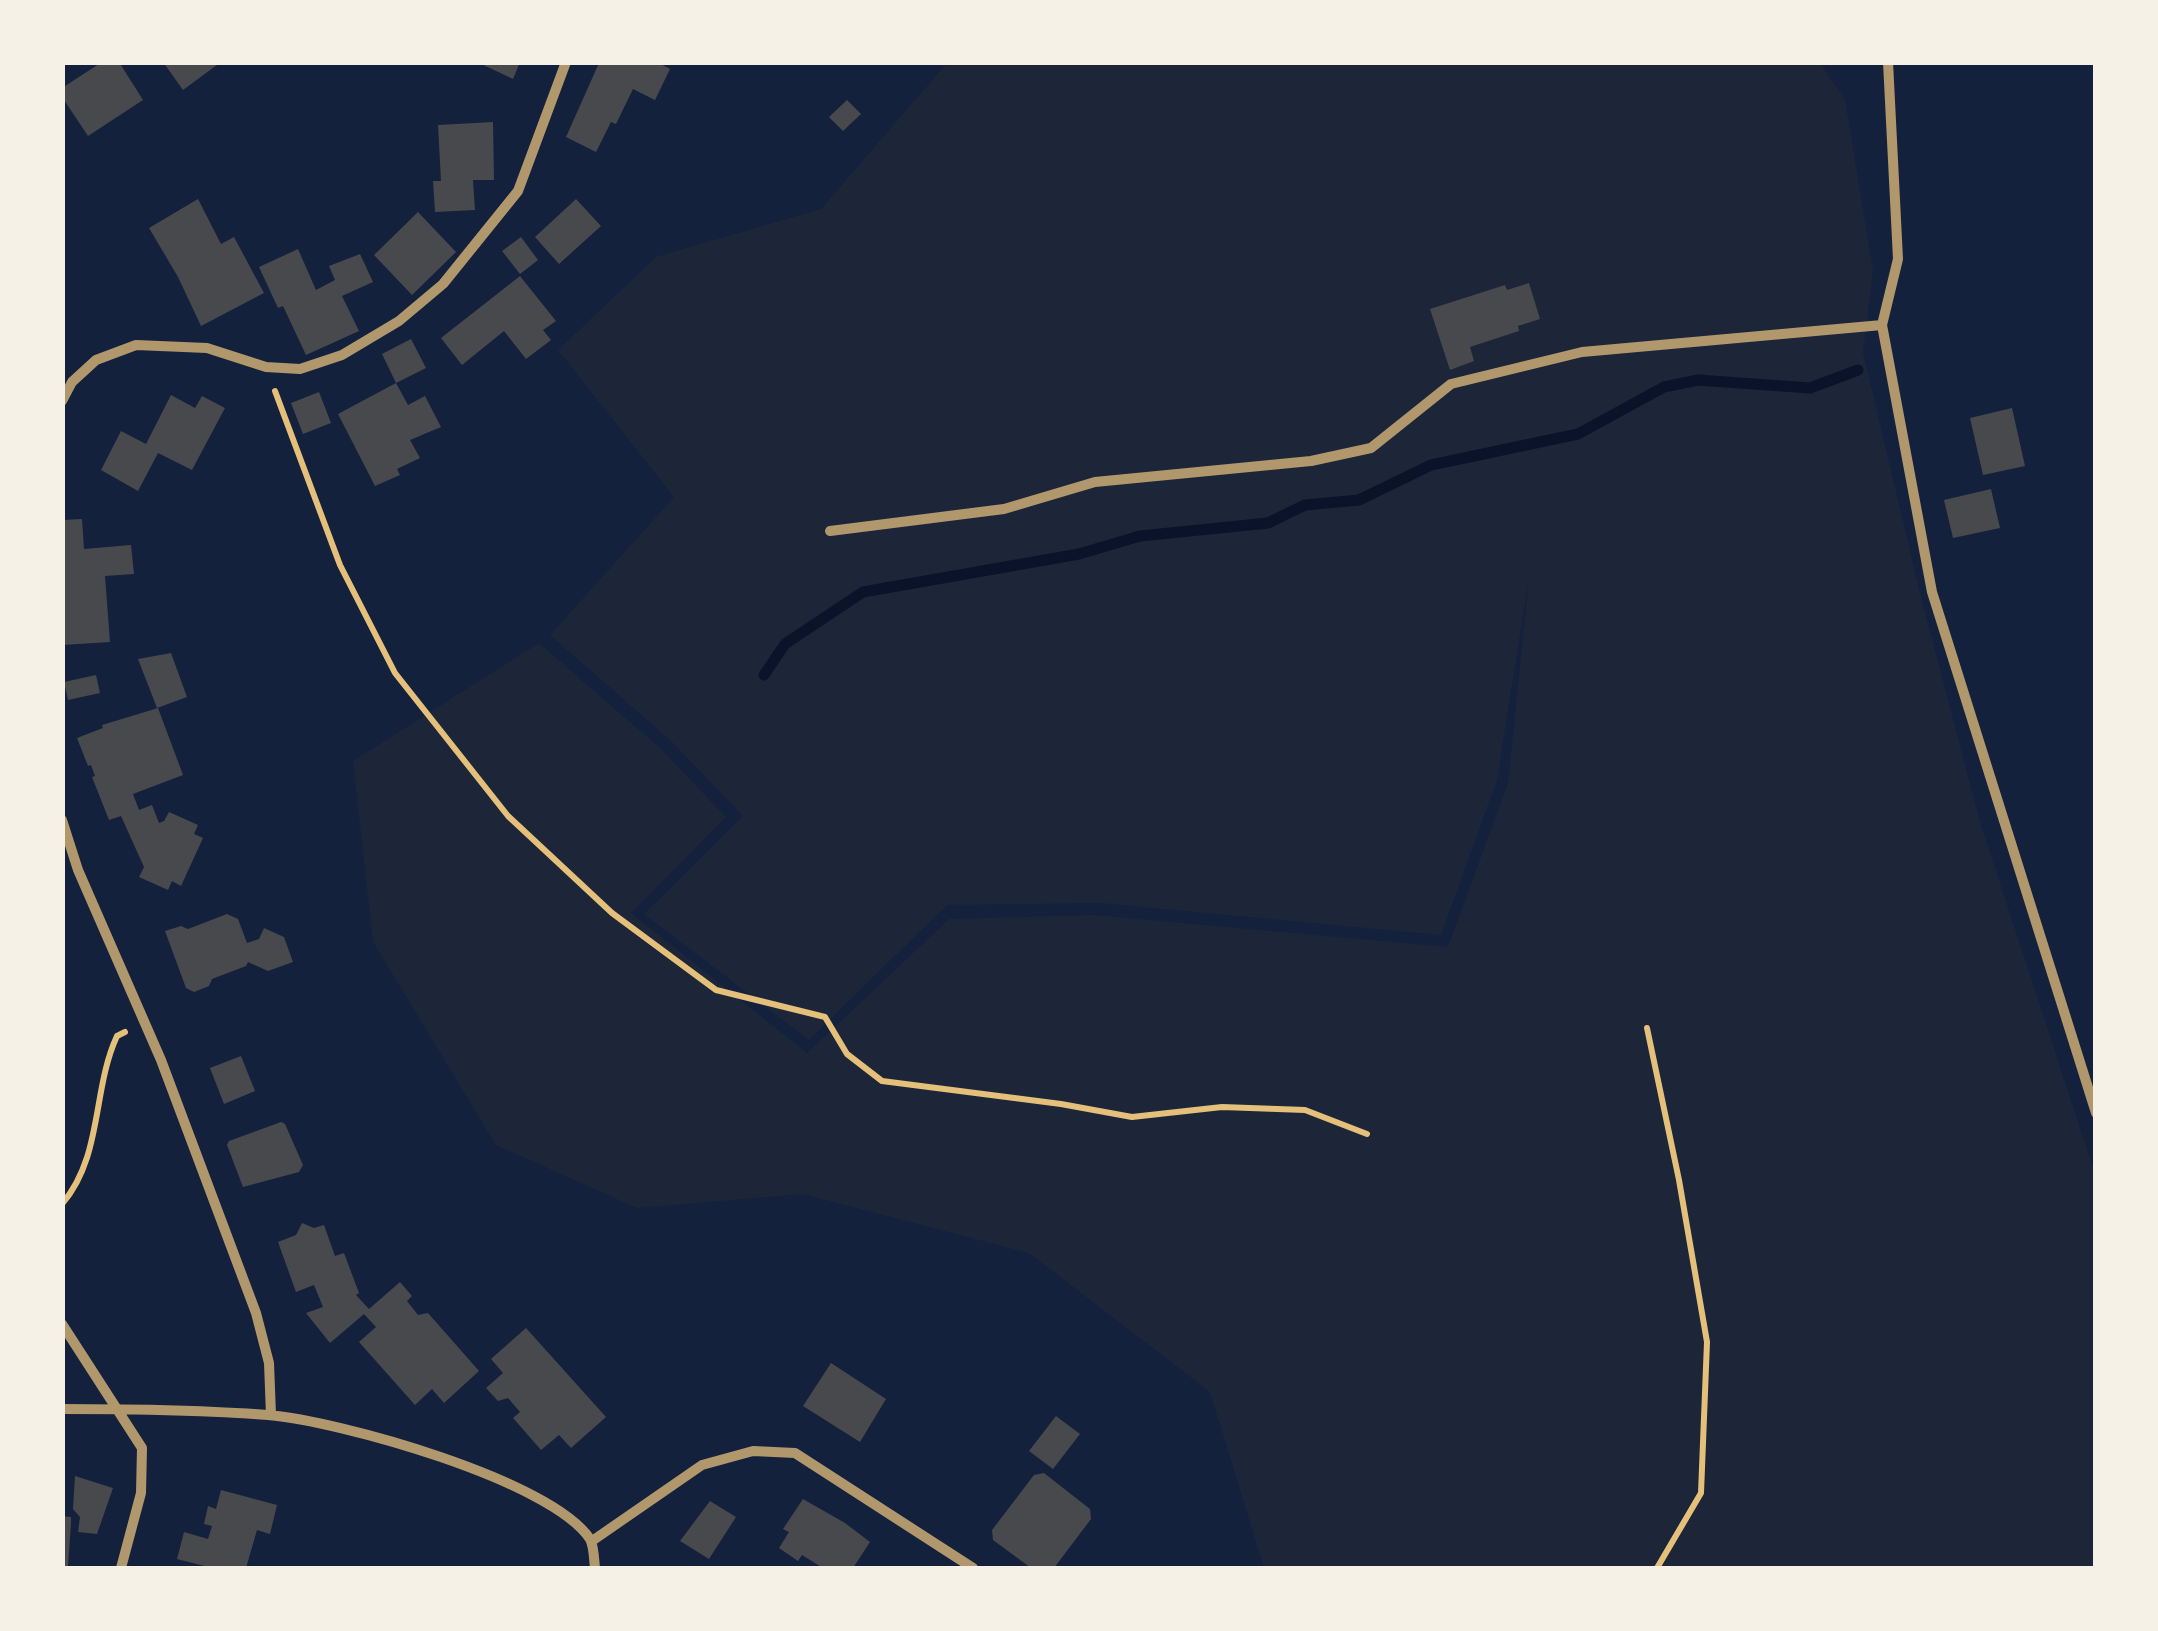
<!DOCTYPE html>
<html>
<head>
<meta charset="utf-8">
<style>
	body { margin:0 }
	#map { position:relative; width:2158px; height:1631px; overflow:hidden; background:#14213d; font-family:Jost,sans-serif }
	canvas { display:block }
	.frame { position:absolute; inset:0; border:65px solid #f6f1e7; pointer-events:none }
</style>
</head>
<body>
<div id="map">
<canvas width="2158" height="1631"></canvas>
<div class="frame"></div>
</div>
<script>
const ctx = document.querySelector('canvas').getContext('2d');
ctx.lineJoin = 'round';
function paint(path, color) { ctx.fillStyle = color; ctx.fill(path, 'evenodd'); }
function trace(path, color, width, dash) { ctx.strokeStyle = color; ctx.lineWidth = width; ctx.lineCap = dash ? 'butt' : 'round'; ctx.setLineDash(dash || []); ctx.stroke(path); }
const green = new Path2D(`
	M947 63H1820L1845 100 1873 271 1863 353 1922 601 1980 822 2095 1174V1568H1264L1210 1392 1029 1253 803 1194 637 1208 496 1145 373 942 353 761 539 643 661 749 726 817 631 913 807 1053 949 919 1094 915 1448 947 1508 783 1529 578 1497 780 1441 935 1100 903 947 905 809 1040 644 914 743 816 671 741 550 635 674 497 558 350 656 257 821 209Z`);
const stream = new Path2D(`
	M764 675 785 644 863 592 1079 554 1140 536 1268 523 1305 505 1359 500 1431 465 1578 434 1664 387 1698 380 1810 388 1858 370`);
const building = new Path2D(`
	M102 62H119L143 100 88 136 62 97V88Z
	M163 62H221L183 90Z
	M477 62H520L513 79Z
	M657 62 670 69 655 100 633 89 616 124 611 122 596 152 566 137 599 63Z
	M847 100 861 114 843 131 829 117Z
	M493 122 494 180H473L475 210 435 212 433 181H441L438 125Z
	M198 199 221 244 234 237 264 293 201 326 178 277 149 228Z
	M576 199 601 226 559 264 535 237Z
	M418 212 456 252 412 295 374 255Z
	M521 237 538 260 520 274 502 251Z
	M298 249 316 290 335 280 329 266 360 254 373 282 342 296 359 331 306 355 283 306 278 308 259 267Z
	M520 276 556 321 543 330 551 340 526 359 504 331 462 365 441 338Z
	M1529 283 1540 319 1518 326 1519 331 1470 347 1474 361 1450 370 1430 309 1505 285 1507 290Z
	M411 339 426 368 396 383 382 354Z
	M396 383 408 405 425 396 441 427 410 440 420 458 397 469 400 475 375 486 338 414Z
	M319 392 331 423 303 434 291 403Z
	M171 395 195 408 202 396 225 408 192 470 158 453 138 491 101 470 121 431 146 444Z
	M2012 408 2025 466 1983 475 1970 418Z
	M1991 489 2000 528 1953 538 1944 500Z
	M82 519 84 549 131 545 134 574 105 576 110 642 62 645V520Z
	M171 653 187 697 157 708 138 659Z
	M96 675 100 693 68 700 64 682Z
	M158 708 183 775 133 794 139 810 152 805 159 823 164 821 169 812 198 825 194 834 203 838 181 886 172 881 168 890 139 877 144 867 121 816 109 820 92 777 95 776 91 765 88 766 77 738 103 728 102 725Z
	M227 914 238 919 247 943 259 939 264 928 284 937 293 962 268 971 248 962 246 966 212 979 209 986 194 992 186 988 165 931 181 926 188 929Z
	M241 1056 255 1091 224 1104 210 1068Z
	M281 1122 285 1124 303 1165 299 1172 243 1187 227 1145 229 1141Z
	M302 1223 314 1228 324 1225 335 1256 344 1253 359 1293 356 1295 369 1309 400 1282 412 1296 407 1301 418 1315 428 1313 479 1371 444 1403 432 1389 415 1405 359 1342 376 1327 364 1314 330 1343 306 1313 323 1307 314 1285 296 1292 278 1242 296 1235Z
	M526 1328 606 1417 571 1448 559 1435 541 1450 513 1418 520 1412 508 1398 498 1401 486 1388 503 1373 491 1359Z
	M831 1363 886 1399 860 1442 803 1406Z
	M1056 1416 1080 1434 1053 1469 1029 1451Z
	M1044 1473 1090 1509 1091 1519 1054 1568H1031L993 1540 992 1530 1034 1475Z
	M75 1476 113 1488 97 1534 78 1532 80 1517 73 1509Z
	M221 1490 277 1505 270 1534 257 1530 246 1568H212L177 1559 184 1532 208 1539 212 1526 204 1524 208 1506 216 1509Z
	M803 1499 845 1523 870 1542 853 1568H823L802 1555 798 1561 779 1548 789 1532 783 1529Z
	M710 1501 736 1517 709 1559 680 1541Z
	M62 1516 71 1517V1523L68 1567H62Z`);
const path = new Path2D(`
	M275 391 340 565 395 673 508 816 612 913 716 990 825 1017 847 1054 882 1081 1061 1104 1132 1117 1222 1107 1305 1110 1367 1134
	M1647 1028 1679 1180 1707 1342 1701 1493 1657 1568
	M62 1204C103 1156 92 1090 117 1036L125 1032`);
const minor = new Path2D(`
	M1888 62 1898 259 1882 325 1932 592 2096 1113
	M62 401 72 382 96 360 136 345 207 348 266 367 300 369 342 355 399 321 443 284 518 191 566 62
	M830 531 1004 509 1095 482 1311 461 1371 448 1451 384 1582 352 1882 325
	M62 820 78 870 161 1060 256 1313 269 1363 271 1415
	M62 1324 142 1448 141 1493 121 1568
	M62 1409C131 1409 200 1410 268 1415 339 1421 551 1480 590 1539 594 1546 594 1560 595 1568
	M592 1541 702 1465 753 1451 795 1453 973 1568`);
paint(green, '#1d2539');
trace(stream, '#0b132b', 11);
paint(building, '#48494c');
trace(path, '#e5c07b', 6);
trace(minor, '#b1986c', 10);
</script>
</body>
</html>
